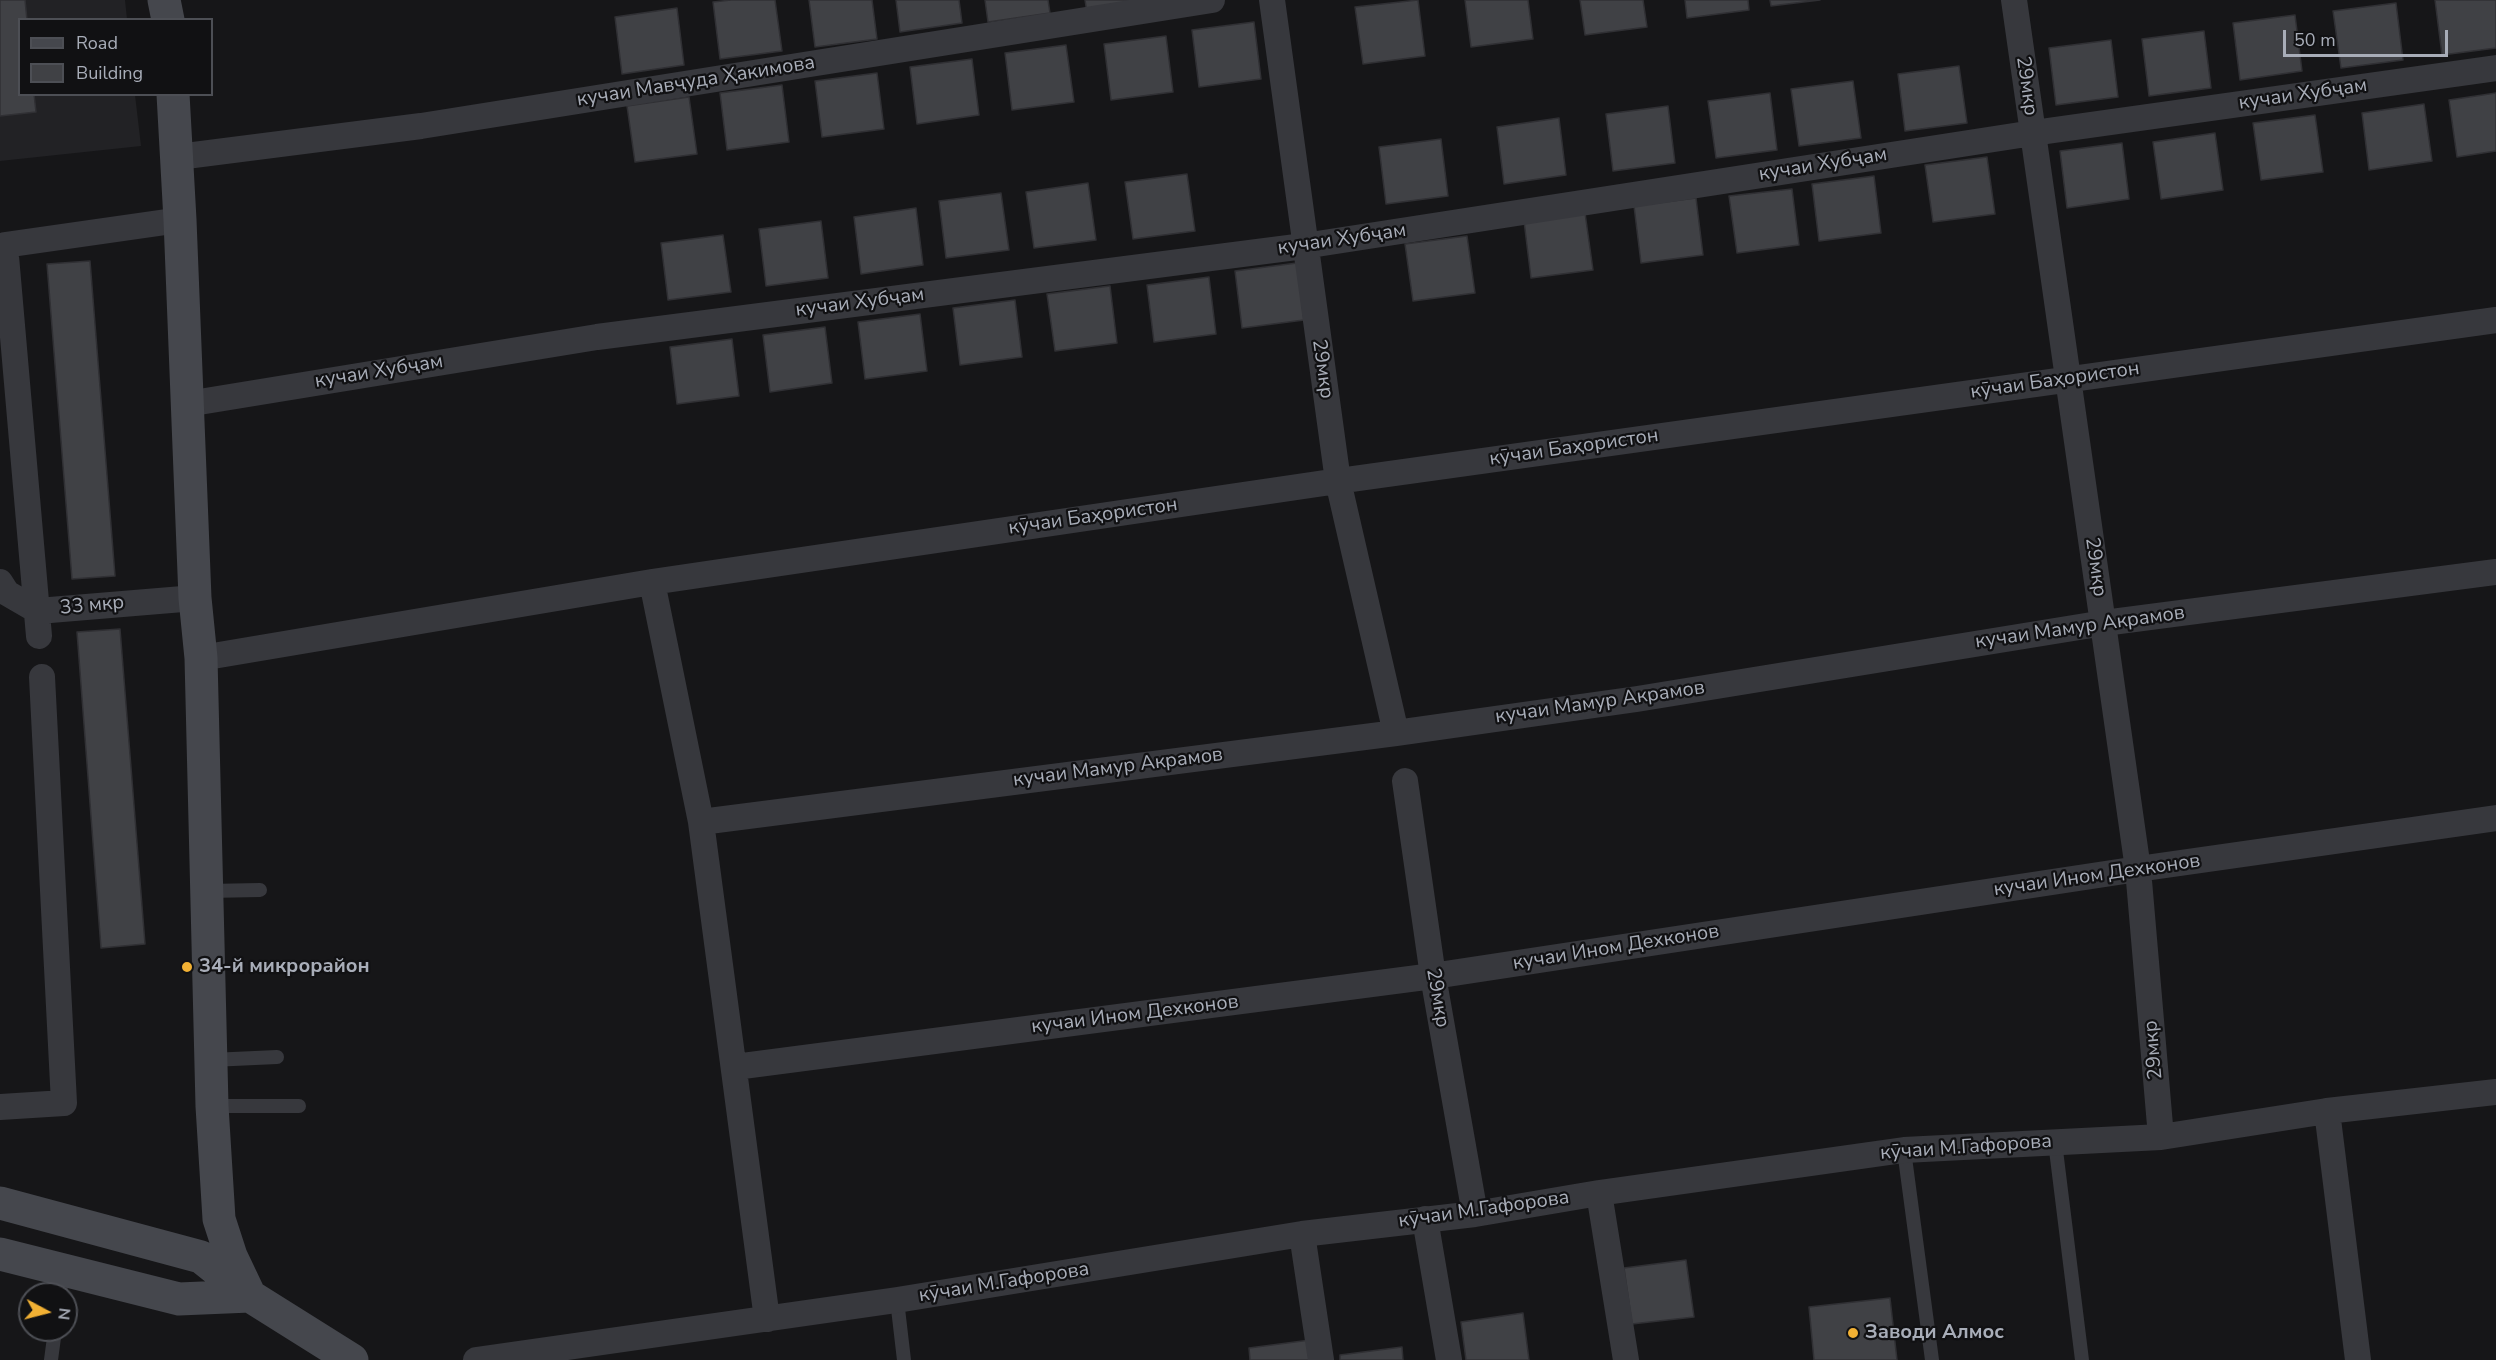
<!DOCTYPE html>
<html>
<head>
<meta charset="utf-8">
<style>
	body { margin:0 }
	#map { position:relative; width:2496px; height:1360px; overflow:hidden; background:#161618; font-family:"Nunito Sans",sans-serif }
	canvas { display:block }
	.legend { position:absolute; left:18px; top:18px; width:195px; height:78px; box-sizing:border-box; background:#111113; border:2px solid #4d4f55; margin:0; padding:8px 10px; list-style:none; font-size:18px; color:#a8adb8 }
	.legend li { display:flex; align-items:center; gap:12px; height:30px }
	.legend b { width:30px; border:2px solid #4d4f55 }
	.north { position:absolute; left:18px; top:1282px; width:60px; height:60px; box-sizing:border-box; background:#111113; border:2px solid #4d4f55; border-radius:50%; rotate:97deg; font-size:16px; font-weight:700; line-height:24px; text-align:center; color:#a8adb8 }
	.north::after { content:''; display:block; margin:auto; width:21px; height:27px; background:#f2b134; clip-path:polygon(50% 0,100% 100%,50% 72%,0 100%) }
	.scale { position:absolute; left:2283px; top:30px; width:165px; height:27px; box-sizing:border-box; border:3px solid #a8adb8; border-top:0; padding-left:8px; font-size:18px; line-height:21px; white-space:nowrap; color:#a8adb8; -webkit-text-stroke:4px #111113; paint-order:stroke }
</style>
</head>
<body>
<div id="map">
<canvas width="2496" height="1360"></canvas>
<ul class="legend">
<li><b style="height:8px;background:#45474d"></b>Road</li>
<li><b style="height:16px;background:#404145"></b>Building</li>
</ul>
<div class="north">N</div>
<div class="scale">50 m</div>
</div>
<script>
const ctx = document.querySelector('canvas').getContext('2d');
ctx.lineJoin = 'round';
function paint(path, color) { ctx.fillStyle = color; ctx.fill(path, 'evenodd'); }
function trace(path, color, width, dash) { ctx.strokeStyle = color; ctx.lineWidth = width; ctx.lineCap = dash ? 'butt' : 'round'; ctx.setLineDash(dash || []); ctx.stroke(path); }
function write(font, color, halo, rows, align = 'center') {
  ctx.font = font + ' "Nunito Sans",sans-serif'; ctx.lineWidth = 4.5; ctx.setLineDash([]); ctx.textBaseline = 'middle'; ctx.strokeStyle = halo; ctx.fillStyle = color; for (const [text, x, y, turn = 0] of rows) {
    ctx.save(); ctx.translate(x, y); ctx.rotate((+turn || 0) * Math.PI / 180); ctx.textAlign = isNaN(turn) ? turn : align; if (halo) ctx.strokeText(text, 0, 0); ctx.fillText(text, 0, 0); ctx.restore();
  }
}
const built = new Path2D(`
	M0 0H125L127 19 20 20V94L135 95 141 146 0 161Z`);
const building = new Path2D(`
	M0 0H25L27 20H20V94H34L36 112 0 116Z
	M731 0H775L782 51 720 59 713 2Z
	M809 0H872L877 39 815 47Z
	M896 0H959L962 23 900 32Z
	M985 0H1048L1050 13 988 22Z
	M1085 0H1148L1087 13Z
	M1418 0 1425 56 1363 64 1355 7Z
	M1465 0H1528L1533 39 1471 47Z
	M1580 0H1643L1647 27 1585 35Z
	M1685 0H1748L1749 10 1687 18Z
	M1770 0H1820L1771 6Z
	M2435 0H2496V48L2442 55Z
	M2396 3 2403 60 2341 68 2333 11Z
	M677 8 684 65 622 74 615 17Z
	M2295 15 2302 71 2240 80 2233 23Z
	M1254 22 1261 79 1199 87 1192 30Z
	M2204 31 2211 88 2149 96 2142 39Z
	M1166 36 1173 92 1111 100 1104 44Z
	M2111 40 2118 97 2056 105 2049 48Z
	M1066 45 1074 102 1012 110 1005 53Z
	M972 59 979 115 917 124 910 67Z
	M1959 66 1967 123 1905 131 1898 74Z
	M877 73 884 129 822 137 815 81Z
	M1853 81 1861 138 1799 146 1791 89Z
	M782 85 789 142 727 150 720 93Z
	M1770 93 1777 150 1716 158 1708 101Z
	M2496 93V151L2457 157 2449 100Z
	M689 97 697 154 635 162 627 106Z
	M2424 104 2432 161 2369 170 2362 113Z
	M1668 106 1675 163 1613 171 1606 114Z
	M2315 115 2323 172 2261 180 2253 123Z
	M1559 118 1566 175 1504 184 1497 127Z
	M2215 133 2223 190 2161 199 2153 142Z
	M1441 139 1448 196 1386 204 1379 147Z
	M2122 143 2129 199 2067 208 2060 151Z
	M1987 157 1995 214 1933 222 1925 165Z
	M1187 174 1195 231 1133 239 1125 182Z
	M1874 176 1881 233 1819 241 1812 184Z
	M1088 183 1096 240 1034 248 1026 192Z
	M1792 189 1799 245 1737 253 1729 196Z
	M1001 193 1009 250 946 258 939 201Z
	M1696 198 1703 255 1641 263 1634 206Z
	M916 208 923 265 861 274 854 217Z
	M1585 213 1593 270 1531 278 1524 221Z
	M821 221 828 278 766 286 759 229Z
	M723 235 731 292 668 300 661 243Z
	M1467 236 1475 293 1413 301 1405 244Z
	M90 261 115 576 72 579 47 264Z
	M1297 263 1304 320 1242 328 1235 271Z
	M1209 277 1216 334 1154 342 1147 285Z
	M1110 286 1117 343 1055 351 1047 294Z
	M1015 300 1022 357 960 365 953 308Z
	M920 314 927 371 865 379 858 322Z
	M825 327 832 383 770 392 763 335Z
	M732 339 739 396 677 404 670 347Z
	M120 629 145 944 101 948 77 632Z
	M1686 1260 1694 1317 1632 1324 1624 1268Z
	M1890 1298 1897 1360H1814L1809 1307Z
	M1523 1313 1529 1360H1466L1461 1322Z
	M1310 1340 1313 1360H1250L1249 1348Z
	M1402 1347 1403 1360H1340V1355Z`);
const service = new Path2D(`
	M208 891 260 890
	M211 1060 277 1057
	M212 1106H299
	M2055 1142 2082 1360
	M1904 1150 1932 1360
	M60 1294 63 1270
	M897 1300 904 1360
	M51 1360 55 1330`);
const minor = new Path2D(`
	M1272 0 1338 481 1396 733
	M2014 0 2138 869 2161 1137
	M178 157 421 126 1212 0
	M187 404 597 337 1304 246 2033 133 2496 68
	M0 582 7 593 38 611 195 598
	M652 582 701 822 767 1319
	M39 636 5 245 180 220
	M201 658 652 582 1338 481 2496 320
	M1405 781 1433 976 1475 1214
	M701 822 1396 733 1637 699 2104 623 2496 572
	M735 1067 1433 976 2138 869 2496 818
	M0 1107 64 1103 42 677
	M2327 1111 2358 1360
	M1599 1193 1626 1360
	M1425 1219 1449 1360
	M1302 1234 1321 1360
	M476 1360 897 1300 1302 1234 1475 1214 1599 1193 1904 1150 2161 1137 2327 1111 2496 1092`);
const secondary = new Path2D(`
	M164 0 168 20
	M173 94 180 220 195 598 201 658 212 1106 219 1219 231 1256 250 1296
	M0 1203 201 1257 250 1296 352 1360
	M0 1254 179 1299 250 1296`);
const markers = [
	[187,967,6,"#f2b134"],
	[1853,1333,6,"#f2b134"]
];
const streetNames = [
	["кучаи Мавҷуда Ҳакимова",696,82,-9],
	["29мкр",2026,86,82],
	["кучаи Хубҷам",2303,95,-8],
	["кучаи Хубҷам",1823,165,-9],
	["кучаи Хубҷам",1342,240,-8],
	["кучаи Хубҷам",860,303,-7],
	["29мкр",1322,369,82],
	["кучаи Хубҷам",379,372,-9],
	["кӯчаи Баҳористон",2055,381,-8],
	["кӯчаи Баҳористон",1574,448,-8],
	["кӯчаи Баҳористон",1093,517,-8],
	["29мкр",2095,567,82],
	["33 мкр",92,606,-5],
	["кучаи Мамур Акрамов",2080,628,-8],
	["кучаи Мамур Акрамов",1600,703,-8],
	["кучаи Мамур Акрамов",1118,768,-7],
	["кучаи Ином Дехконов",2097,876,-8],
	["кучаи Ином Дехконов",1616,948,-9],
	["29мкр",1437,998,80],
	["кучаи Ином Дехконов",1135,1015,-7],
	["29мкр",2154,1050,-95],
	["кӯчаи М.Гафорова",1966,1148,-4],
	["кӯчаи М.Гафорова",1484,1210,-8],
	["кӯчаи М.Гафорова",1004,1283,-9]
];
const poiNames = [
	["34-й микрорайон",199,967],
	["Заводи Алмос",1865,1333]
];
paint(built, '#222225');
paint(building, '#404145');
trace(building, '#303034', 1.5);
trace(service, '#37383d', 14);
trace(minor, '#37383d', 26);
trace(secondary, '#45474d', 33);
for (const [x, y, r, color] of markers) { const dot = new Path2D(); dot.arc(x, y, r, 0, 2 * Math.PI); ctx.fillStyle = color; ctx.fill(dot); trace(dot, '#111113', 2); }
write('20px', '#a8adb8', '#111113', streetNames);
write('bold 20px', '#a8adb8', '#111113', poiNames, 'left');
</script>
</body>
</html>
